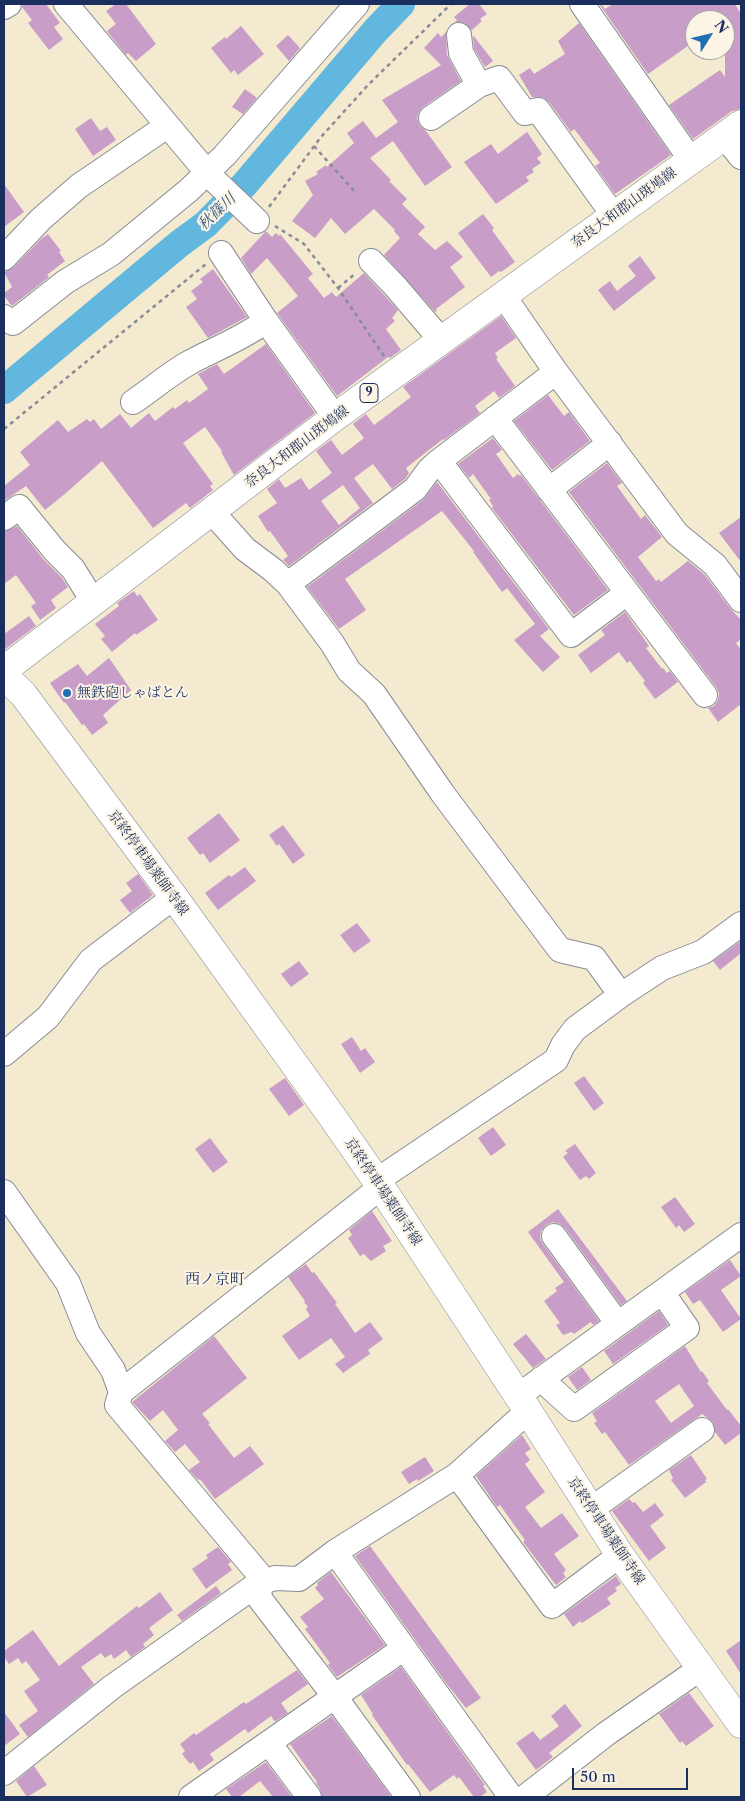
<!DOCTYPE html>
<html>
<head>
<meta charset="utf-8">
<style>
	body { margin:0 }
	#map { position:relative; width:745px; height:1801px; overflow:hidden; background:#f3eacf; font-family:"Libre Caslon Text",serif }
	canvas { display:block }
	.frame { position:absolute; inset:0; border:5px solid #1b2f5e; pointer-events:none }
	.north { position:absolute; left:685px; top:10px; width:50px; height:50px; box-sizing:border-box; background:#fcf5e5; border:1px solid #a2a6af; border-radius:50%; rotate:54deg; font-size:14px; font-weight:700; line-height:20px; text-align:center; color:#1b2f5e }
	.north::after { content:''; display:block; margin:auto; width:18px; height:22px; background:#1f6fb2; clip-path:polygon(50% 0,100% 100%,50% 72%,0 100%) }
	.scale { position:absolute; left:572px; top:1768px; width:116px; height:22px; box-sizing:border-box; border:2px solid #1b2f5e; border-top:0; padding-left:6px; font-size:15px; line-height:18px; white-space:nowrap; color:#1b2f5e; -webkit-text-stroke:4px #fcf5e5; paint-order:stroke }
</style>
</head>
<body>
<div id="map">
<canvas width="745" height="1801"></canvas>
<div class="frame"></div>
<div class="north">N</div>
<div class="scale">50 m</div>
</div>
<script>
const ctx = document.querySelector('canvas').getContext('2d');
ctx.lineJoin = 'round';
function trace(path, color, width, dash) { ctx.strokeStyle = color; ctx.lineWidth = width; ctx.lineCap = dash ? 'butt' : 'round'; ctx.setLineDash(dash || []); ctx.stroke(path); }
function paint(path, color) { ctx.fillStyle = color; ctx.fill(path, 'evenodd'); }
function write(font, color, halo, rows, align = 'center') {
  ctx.font = font + ' "Libre Caslon Text","Noto Serif JP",serif'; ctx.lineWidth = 4; ctx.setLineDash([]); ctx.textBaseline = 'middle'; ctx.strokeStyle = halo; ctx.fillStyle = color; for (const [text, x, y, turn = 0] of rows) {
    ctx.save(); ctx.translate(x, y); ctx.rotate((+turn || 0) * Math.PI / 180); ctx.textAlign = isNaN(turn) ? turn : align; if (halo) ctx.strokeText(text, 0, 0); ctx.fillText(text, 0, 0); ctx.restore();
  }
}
const river = new Path2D(`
	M4 390 179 244 206 224 244 185 376 30 401 4`);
const building = new Path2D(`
	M23 4H46L60 23 54 27 63 39 49 50 28 23 32 20 22 7Z
	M116 4H126L156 44 136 61 128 53 126 55 107 31 116 24 106 11Z
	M470 4H479L487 14 480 19 482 21 472 30 465 23 455 22 457 20 454 17Z
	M601 4 605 9 613 4H735L741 14V109L732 111 693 139 669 105 720 70 725 77V40L730 37 725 29V20H695V41L648 74 600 5Z
	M579 23 671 155 615 194 595 166 600 163 578 134 574 129 571 132 549 102 542 97H532L519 75 530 68 534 74 565 54 558 41Z
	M241 26 264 54 238 75 234 70 231 73 211 48 225 37 226 39Z
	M446 32 447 55 461 81 423 107 419 112 417 118 420 126 426 131 452 167 425 186 393 141 370 158 391 180 389 181 407 199 402 204 425 227 418 234 435 250 447 241 463 257 450 267 465 287 436 309 437 311 435 312 384 255 400 238 394 231 395 230 374 209 345 234 331 218 315 238 292 221 313 195 305 181 318 174 316 172 326 165 327 167 354 143 347 133 363 121 376 138 398 122 382 100 441 65 424 48 438 33 441 37Z
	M288 35 300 48 289 61 276 46Z
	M473 35 493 61 485 67 474 49Z
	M245 89 257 98 243 114 232 107Z
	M91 118 100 131 107 127 116 140 93 156 75 129Z
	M527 132 542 154 537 158 541 163 532 169 534 172 526 177 529 181 496 204 464 162 491 144 498 154Z
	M4 184 24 212 4 227Z
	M483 214 494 228 492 230 515 262 501 272 499 271 491 277 458 233Z
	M266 231 272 237 276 233 279 236 280 234 313 274 308 278 324 298 332 292 336 297 364 273 398 310 392 318 395 321 386 329 401 350 390 358 388 357 337 396 277 313 298 296 267 258 251 274 241 258Z
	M48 234 61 251 59 252 65 261 47 275 49 277 12 306 4 296V293L12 287 4 272 14 267 41 239Z
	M640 256 656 278 614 311 598 290 610 281 617 291 636 276 628 266Z
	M213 269 247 317 208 338 186 307 197 299 191 291 203 282 200 279Z
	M501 316 516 338 495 353 498 358 496 359 515 386 499 398 494 391 475 406 480 413 444 440 443 439 406 468 409 473 405 479 392 489 373 464 354 478 373 503 289 566 283 560 288 556 270 531 268 532 258 516 277 503 267 489 279 479 285 488 301 478 309 490 332 473 316 451 331 440 342 455 364 438 353 424 366 414 374 425 411 397 403 387ZM343 485 360 508 339 525 321 501Z
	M266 344 315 413 234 475 221 452 222 451 205 427 183 443 213 484 210 486 213 490 190 508 186 503 153 528 102 461 66 493 45 510 26 486 4 501V486L30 465 20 452 58 420 68 432 87 419 90 422 94 419 101 429 120 414 131 428 149 413 155 421 173 407 175 409 187 400 189 403 208 389 198 374 217 364 224 374Z
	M548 395 564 416 569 412 590 441 552 470 514 421Z
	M493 438 502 450 496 454 513 478 518 474 520 476 521 475 608 590 574 615 492 508 493 506 489 500 491 499 473 474 469 478 458 464Z
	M607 463 622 483 617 486 641 519 645 515 662 537 638 557 656 581 659 579 661 582 688 561 705 575 730 608 741 620V639L736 643 741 650V704L718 722 708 708 714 706 718 700 719 693 716 687 569 492Z
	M437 482 549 629 540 636 560 657 543 672 514 640 535 624 507 588 502 592 473 552 474 551 442 511 345 579 366 610 339 629 307 587 423 500Z
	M741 517V562L719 533Z
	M17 526 44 560 62 578 68 587 51 600 56 608 40 620 31 606 36 603 16 575 4 584V531Z
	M134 591 137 596 140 594 158 620 136 635 135 633 112 652 101 639 105 636 95 624 119 606 117 603Z
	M625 612 649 646 646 648 662 669 663 668 667 673 670 671 678 682 655 699 643 683 645 681 630 661 627 663 619 652 591 673 578 655 605 635 601 630Z
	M29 616 36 626 4 650V634Z
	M109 658 131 690 103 715 108 723 92 735 84 724 82 725 65 702 64 703 50 683 78 664 87 676Z
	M219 813 240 840 210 863 203 853 200 855 187 838Z
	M283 825 305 855 293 864 279 844 277 846 269 835Z
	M245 867 256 881 218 910 205 893 229 875 231 877Z
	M138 874 153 895 130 913 120 900 132 891 126 883Z
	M357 923 371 941 354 953 340 935Z
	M741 941V953L720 970 713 961Z
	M299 961 309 974 291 987 281 974Z
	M352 1037 361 1051 365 1048 375 1062 360 1073 341 1044Z
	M584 1076 604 1103 594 1111 574 1083Z
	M285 1078 304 1105 289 1116 269 1089Z
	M493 1127 506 1145 491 1156 478 1138Z
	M210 1138 228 1162 213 1173 195 1149Z
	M575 1144 596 1173 589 1179 586 1176 580 1180 563 1157 568 1153 565 1151Z
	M675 1197 695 1224 684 1232 679 1225 676 1228 661 1207Z
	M558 1209 627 1301 621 1305 565 1228 560 1224 553 1222 546 1225 541 1231 540 1238 543 1244 599 1321 593 1325 591 1322 574 1334 572 1332 563 1335 556 1325 560 1323 544 1301 557 1291 555 1288 564 1282 528 1232Z
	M372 1211 392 1241 383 1246 386 1251 371 1261 364 1254 360 1256 348 1238 352 1235 349 1230Z
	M730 1260 741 1276 721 1290 741 1319 723 1332 700 1300 693 1304 685 1292Z
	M306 1264 312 1273 314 1272 337 1303 335 1304 355 1333 370 1322 383 1339 368 1350 370 1354 343 1373 335 1364 345 1357 331 1338 299 1360 282 1336 310 1316 306 1309 308 1307 304 1302 305 1301 288 1277Z
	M659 1311 668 1325 613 1364 604 1351Z
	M526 1334 546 1359 533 1368 513 1344Z
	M214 1336 247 1378 202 1414 210 1423 208 1424 234 1458 250 1446 264 1464 215 1499 200 1479 198 1480 189 1470 200 1462 185 1444 175 1452 165 1441 178 1430 163 1410 150 1421 132 1402Z
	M685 1346 701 1372 702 1371 709 1381 707 1383 727 1410 728 1409 741 1426V1433L725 1445 715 1432 713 1422 702 1414 629 1465 605 1432 602 1434 594 1423 597 1421 592 1413ZM679 1384 694 1406 671 1423 655 1401Z
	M582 1367 591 1380 577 1390 568 1377Z
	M522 1435 531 1449 525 1453 530 1460 525 1464 545 1492 525 1507 541 1528 562 1513 579 1536 554 1554 566 1570 563 1573 566 1577 556 1585 523 1542 525 1540 500 1505 497 1507 476 1476Z
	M691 1455 707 1479 705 1480 706 1482 685 1498 671 1480 673 1478 669 1470Z
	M425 1457 434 1471 418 1481 417 1479 409 1484 401 1472Z
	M629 1499 633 1503 635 1502 643 1512 655 1503 664 1515 650 1526 666 1548 649 1561 612 1511Z
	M370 1546 481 1698 466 1708 446 1683 355 1556Z
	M218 1547 231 1562 228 1564 232 1570 206 1589 192 1569 208 1558 206 1555Z
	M331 1572 385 1645 337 1677 328 1665 330 1663 305 1629 308 1627 300 1617 324 1599 315 1588 318 1585 317 1583Z
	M616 1576 621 1584 615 1588 617 1591 607 1598 611 1604 582 1623 580 1621 573 1627 564 1614Z
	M216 1586 221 1593 182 1621 177 1615Z
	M160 1592 173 1610 149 1628 154 1635 143 1644 145 1647 131 1657 126 1650 114 1659 111 1654 105 1658 101 1653 81 1667 94 1684 28 1737 19 1725 38 1711 24 1691 40 1680 26 1661 22 1664 18 1658 9 1664 4 1657V1651L33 1630 59 1666 137 1606 139 1608Z
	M741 1640V1674L726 1651Z
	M401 1667 485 1785 483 1786 487 1792 480 1797H474L459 1777 457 1779 454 1775 430 1792 408 1764 407 1765 372 1715 373 1714 361 1695Z
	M297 1670 308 1684 281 1703 288 1713 276 1721H274L271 1716 248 1733 245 1729 210 1754 214 1760 199 1771 193 1762 190 1764 182 1754 185 1751 180 1744 194 1733 196 1735 244 1702 246 1704Z
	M689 1693 714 1726 686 1746 682 1741 680 1743 659 1714Z
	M565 1704 582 1726 549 1753 553 1757 536 1770 516 1743 533 1731 540 1740 559 1726 551 1716Z
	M4 1712 20 1734 4 1746Z
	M332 1716 390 1795 387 1797H322L320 1789 316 1783 317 1782 290 1744Z
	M266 1762 292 1797H273L260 1781 239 1797H232L226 1789Z
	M34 1766 47 1785 27 1797 16 1781Z`);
const path = new Path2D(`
	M314 146 354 191
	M269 207 321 137 368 85 451 4
	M275 226 304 244 338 288 384 356
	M338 288 356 273
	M4 429 206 264`);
const minor = new Path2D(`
	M66 4 210 176 257 221
	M582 4 691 160
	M4 7 9 4
	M459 35 461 53 479 85
	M431 118 479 85 499 78 525 113 538 110 614 216
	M724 136 741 157
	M221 253 266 321 335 417
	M4 258 41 219 79 186 167 126
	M371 261 395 286 441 340
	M503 295 556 372 677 534 715 565 741 600
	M4 317 13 323 65 282 111 254 189 190 225 155 357 4
	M133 402C151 390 168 375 187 364 214 349 242 339 266 321
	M495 418 705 695
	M439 461 571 635 627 593
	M549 490 610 443
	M212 512 245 549 273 570 288 584 332 643 349 671 374 694 443 794 560 950 594 958 621 995
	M4 518 19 507 55 551 73 569 93 601
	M288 584 415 489 429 470 439 461 556 372
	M4 1054 48 1017 91 960 174 897
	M376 1181 556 1060 563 1045 575 1029 621 995 662 968 703 952 741 924
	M381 1187 121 1392 117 1405 258 1573 260 1599 335 1697 408 1797
	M4 1192 68 1283 88 1333 113 1370 121 1392
	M554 1236 618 1324
	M541 1379 574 1409 687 1328 662 1292
	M518 1396 741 1235
	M457 1475 552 1606 620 1555
	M590 1510 702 1430
	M335 1552 511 1797
	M269 1743 309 1797
	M4 1773 112 1687 259 1583 275 1578 299 1579 335 1552 457 1475 528 1411
	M191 1797 403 1649
	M525 1797 606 1734 701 1668`);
const major = new Path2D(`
	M4 670 335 417 741 124
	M4 676 23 694 174 897 331 1115 381 1187 528 1411 620 1555 741 1724`);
const markers = [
	[67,693,5,"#1f6fb2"]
];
const shields = [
	[369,393,18]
];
const shieldNames = [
	["9",369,393]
];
const streetNames = [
	["奈良大和郡山斑鳩線",624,208,-36],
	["奈良大和郡山斑鳩線",297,447,-37],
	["京終停車場薬師寺線",148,863,54],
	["京終停車場薬師寺線",383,1192,56],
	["京終停車場薬師寺線",606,1531,56]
];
const poiNames = [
	["無鉄砲しゃばとん",77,693]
];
const waterNames = [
	["秋篠川",217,212,-44]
];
const neighbourhoodNames = [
	["西ノ京町",215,1280]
];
trace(river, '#61b7de', 28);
paint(building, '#c89ec8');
trace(minor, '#878c96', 26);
trace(major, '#878c96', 29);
trace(path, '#878c96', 2.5, [4, 4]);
trace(minor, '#fff', 24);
trace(major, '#fff', 28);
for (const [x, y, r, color] of markers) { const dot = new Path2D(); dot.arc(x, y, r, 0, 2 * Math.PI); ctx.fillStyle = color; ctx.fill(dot); trace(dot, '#fcf5e5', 2); }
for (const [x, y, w] of shields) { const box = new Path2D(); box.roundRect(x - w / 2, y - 9.5, w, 19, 4); ctx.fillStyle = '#fcf5e5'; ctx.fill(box); trace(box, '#1b2f5e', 1); }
write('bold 12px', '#1b2f5e', null, shieldNames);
write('14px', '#1b2f5e', '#fcf5e5', streetNames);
write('14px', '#1b2f5e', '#fcf5e5', poiNames, 'left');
write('italic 15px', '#305884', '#fcf5e5', waterNames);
write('15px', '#1b2f5e', '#fcf5e5', neighbourhoodNames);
</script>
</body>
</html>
